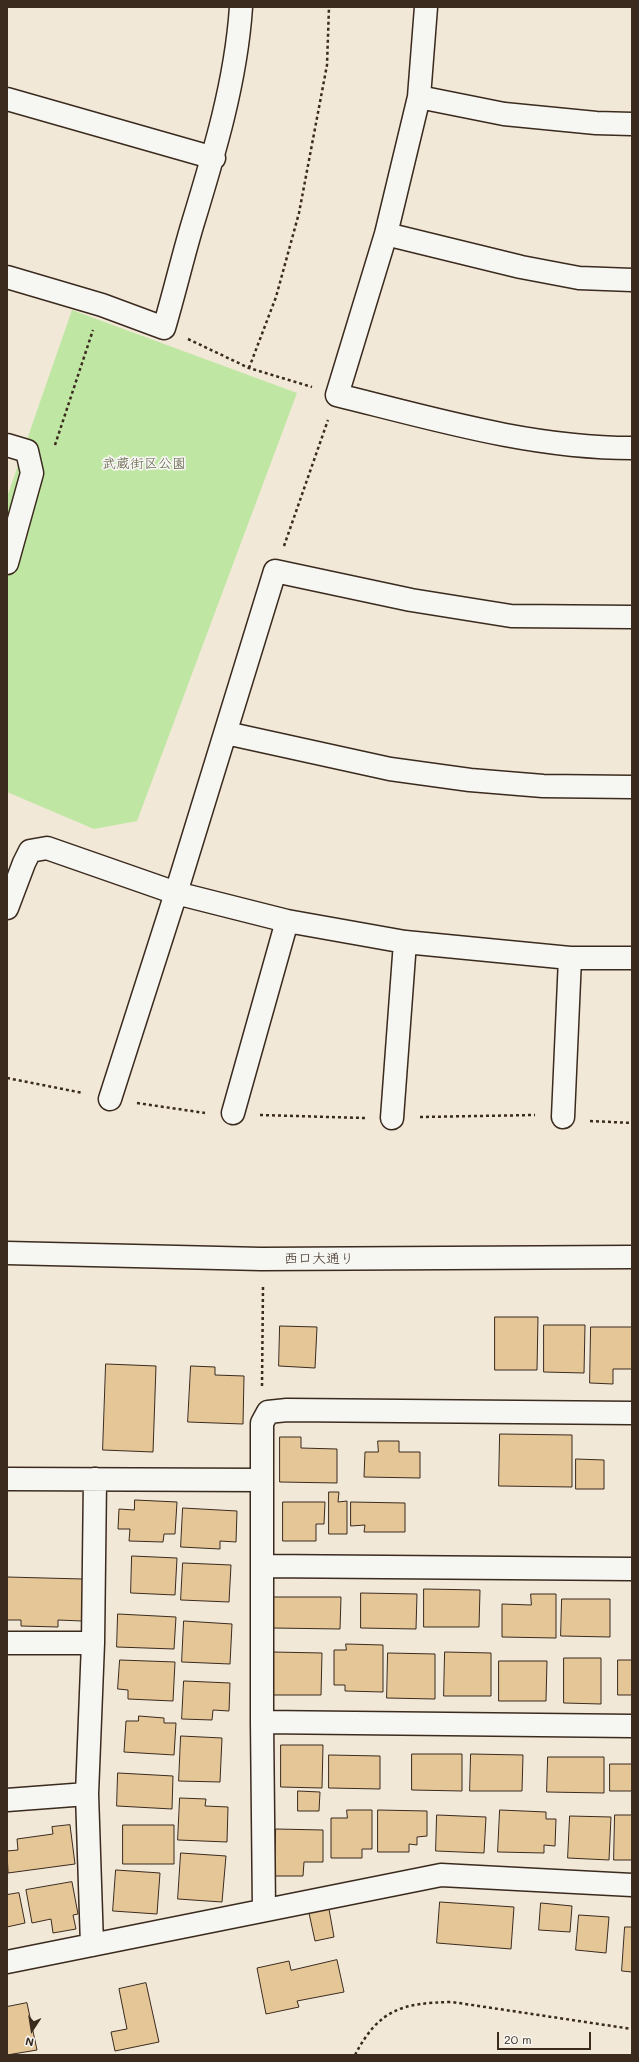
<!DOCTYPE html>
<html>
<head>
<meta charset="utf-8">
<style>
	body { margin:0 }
	#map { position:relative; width:639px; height:2062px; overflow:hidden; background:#f1e8d7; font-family:Mali,sans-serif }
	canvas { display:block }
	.frame { position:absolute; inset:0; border:8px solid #3b2a1e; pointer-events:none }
	.north { position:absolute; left:12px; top:2010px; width:40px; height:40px; -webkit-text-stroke:3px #f6f6f2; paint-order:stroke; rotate:192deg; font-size:11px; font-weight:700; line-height:16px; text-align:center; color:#3b2a1e }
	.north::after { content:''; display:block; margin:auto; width:14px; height:18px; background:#3b2a1e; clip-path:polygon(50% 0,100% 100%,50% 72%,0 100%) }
	.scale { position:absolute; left:497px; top:2032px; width:94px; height:18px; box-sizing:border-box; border:2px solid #3b2a1e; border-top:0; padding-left:5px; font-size:12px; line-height:14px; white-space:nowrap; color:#3b2a1e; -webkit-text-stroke:3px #f6f6f2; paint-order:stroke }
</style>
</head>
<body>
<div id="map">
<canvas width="639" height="2062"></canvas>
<div class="frame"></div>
<div class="north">N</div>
<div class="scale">20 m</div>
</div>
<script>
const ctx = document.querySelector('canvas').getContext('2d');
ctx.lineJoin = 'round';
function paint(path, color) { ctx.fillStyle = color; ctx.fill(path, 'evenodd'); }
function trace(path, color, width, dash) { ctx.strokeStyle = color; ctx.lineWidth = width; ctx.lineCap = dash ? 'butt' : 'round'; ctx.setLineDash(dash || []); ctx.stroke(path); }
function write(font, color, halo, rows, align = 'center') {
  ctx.font = font + ' Mali,"Klee One",sans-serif'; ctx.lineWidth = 3.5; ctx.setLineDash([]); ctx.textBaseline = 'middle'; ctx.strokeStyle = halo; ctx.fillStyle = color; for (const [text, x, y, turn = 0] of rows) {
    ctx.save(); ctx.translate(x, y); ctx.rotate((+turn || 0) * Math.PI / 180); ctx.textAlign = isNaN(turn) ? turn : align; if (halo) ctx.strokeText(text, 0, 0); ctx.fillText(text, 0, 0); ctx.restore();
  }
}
const green = new Path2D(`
	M72 310 297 393 137 821 94 829 7 792V497Z`);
const building = new Path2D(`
	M495 1317H538L537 1370H495Z
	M544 1325H585L584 1373 544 1372Z
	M280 1326 317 1327 315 1368 279 1366Z
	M591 1327H632V1369H613V1384L590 1383Z
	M106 1364 156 1366 153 1452 103 1450Z
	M191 1366 215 1367V1375L244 1376 243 1424 188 1422Z
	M500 1434 572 1435V1487L499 1486Z
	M280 1437H301V1448L337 1449V1483L280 1482Z
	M378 1441H399V1452H420V1478L364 1477 365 1452H378Z
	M576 1459 604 1460V1489H576Z
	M329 1492H339L338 1502 347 1501V1534H329Z
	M135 1500 177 1502 175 1534H164L163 1542 129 1541 130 1529H118L119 1509 134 1510Z
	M283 1502H325L324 1524H316V1541H283Z
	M351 1502 405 1503V1532H364L365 1525 351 1526Z
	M183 1508 237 1511 236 1542 220 1541V1549L181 1547Z
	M132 1556 177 1558 175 1595 131 1593Z
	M183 1563 231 1565 229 1602 181 1600Z
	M7 1577 83 1579 82 1621 58 1620V1627L21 1626V1620H7Z
	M424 1589 480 1590 479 1627H424Z
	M361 1593 417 1594 416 1629 361 1628Z
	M531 1594H556V1638L502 1637V1604L531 1605Z
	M273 1597H341L340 1629 273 1628Z
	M562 1599H610V1637L561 1636Z
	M118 1614 176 1617 174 1649 117 1647Z
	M184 1621 232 1624 230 1664 182 1662Z
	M346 1644 383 1645V1692L345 1691V1685H334V1650H346Z
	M273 1652 322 1653 321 1695H272Z
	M445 1652 491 1653V1696H444Z
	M388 1653 435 1654V1699L387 1698Z
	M564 1658H601V1704L564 1703Z
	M120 1660 175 1662 173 1701 128 1699V1690L118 1689Z
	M618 1660H632V1695H618Z
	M499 1661H547L546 1701H499Z
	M184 1681 230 1683 229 1711 213 1710 212 1720 182 1719Z
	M139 1716 164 1718V1723H176L174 1755 124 1752 126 1721H138Z
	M181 1736 222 1738 220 1782 179 1781Z
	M281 1745H323L322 1788 281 1787Z
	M412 1754H462V1791L412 1790Z
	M471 1754 523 1755 522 1791H470Z
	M329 1755 380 1756V1789L329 1788Z
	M548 1757H604V1793L547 1792Z
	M610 1764H632V1791H610Z
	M118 1773 173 1776 172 1809 117 1806Z
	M298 1791 320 1792 319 1811H298Z
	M180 1798 206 1799 205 1806 228 1807 227 1842 178 1840Z
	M347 1810H372V1849H362V1858H331V1818H347Z
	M378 1810 427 1811V1836L417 1837V1845L409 1844V1852H378Z
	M500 1810 546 1812V1819H556L555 1846 544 1845V1853L498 1852Z
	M437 1815 486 1817 484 1853 436 1851Z
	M615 1815H632V1860H614Z
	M570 1816 611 1817 609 1860 568 1858Z
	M70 1825 75 1864 8 1873 7 1851 18 1850 17 1839 53 1834 52 1827Z
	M123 1825H174V1864H123Z
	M276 1829 323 1830V1862H304L303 1876H275Z
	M181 1853 226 1856 222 1902 178 1899Z
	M116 1870 160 1873 157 1914 113 1911Z
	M72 1882 78 1914 73 1915 76 1929 53 1933 51 1919 32 1923 26 1890Z
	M19 1893 25 1923 7 1927V1895Z
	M440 1902 514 1907 511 1949 437 1943Z
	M541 1903 572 1906 570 1932 539 1930Z
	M329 1909 334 1937 315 1941 309 1913Z
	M579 1915 609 1917 606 1953 576 1950Z
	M625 1927H632V1972L622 1971Z
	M337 1960 344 1992 297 2001 299 2007 266 2014 257 1968 289 1961 291 1970Z
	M146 1983 159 2042 115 2051 111 2032 127 2029 119 1989Z
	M27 2003 37 2050 7 2055V2007Z`);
const path = new Path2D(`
	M188 339 249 368 312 387
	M249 368 276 297 299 213 327 65 329 7
	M55 445 93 330
	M284 546 328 420
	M7 1078 83 1093
	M137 1103 205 1113
	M260 1115 365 1118
	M420 1117 535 1115
	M590 1121 632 1123
	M262 1386 263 1287
	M355 2055C379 2009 402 2003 452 2002L632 2029`);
const minor = new Path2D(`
	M426 7 419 97 386 234 337 395C434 419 531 448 632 448
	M419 97 504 114 596 123 632 124
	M7 99 214 158
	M386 234 521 267 579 278 632 280
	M7 277 102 305 164 328C174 294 182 260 192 226 214 154 236 82 241 7
	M7 445 27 451 32 473 7 563
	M226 733 390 769 470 780 543 786 632 787
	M7 908 24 863 30 851 47 848 176 893 287 921 405 942 570 958H632
	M110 1099 176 893 275 571 411 600 511 616 632 617
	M233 1113 287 921
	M563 1117 570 958
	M392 1118 405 942
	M7 1479 262 1480
	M262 1566 632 1569
	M7 1643H93
	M262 1722 632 1726
	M7 1800 87 1794
	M264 1910 262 1722V1423L268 1412 287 1410 632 1413
	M92 1945 87 1794 93 1643 95 1479
	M7 1962 441 1875 632 1885`);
const tertiary = new Path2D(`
	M7 1253 261 1259 632 1257`);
const parkNames = [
	["武蔵街区公園",144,464]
];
const streetNames = [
	["西口大通り",319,1259]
];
paint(green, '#bfe7a3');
paint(building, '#e4c697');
trace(building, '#3b2a1e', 1);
trace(minor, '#3b2a1e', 25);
trace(tertiary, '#3b2a1e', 25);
trace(path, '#3b2a1e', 2.5, [3, 3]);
trace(minor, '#f6f6f2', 22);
trace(tertiary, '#f6f6f2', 22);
write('14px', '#5c593f', '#f6f6f2', parkNames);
write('14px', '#3b2a1e', '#f6f6f2', streetNames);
</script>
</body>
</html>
